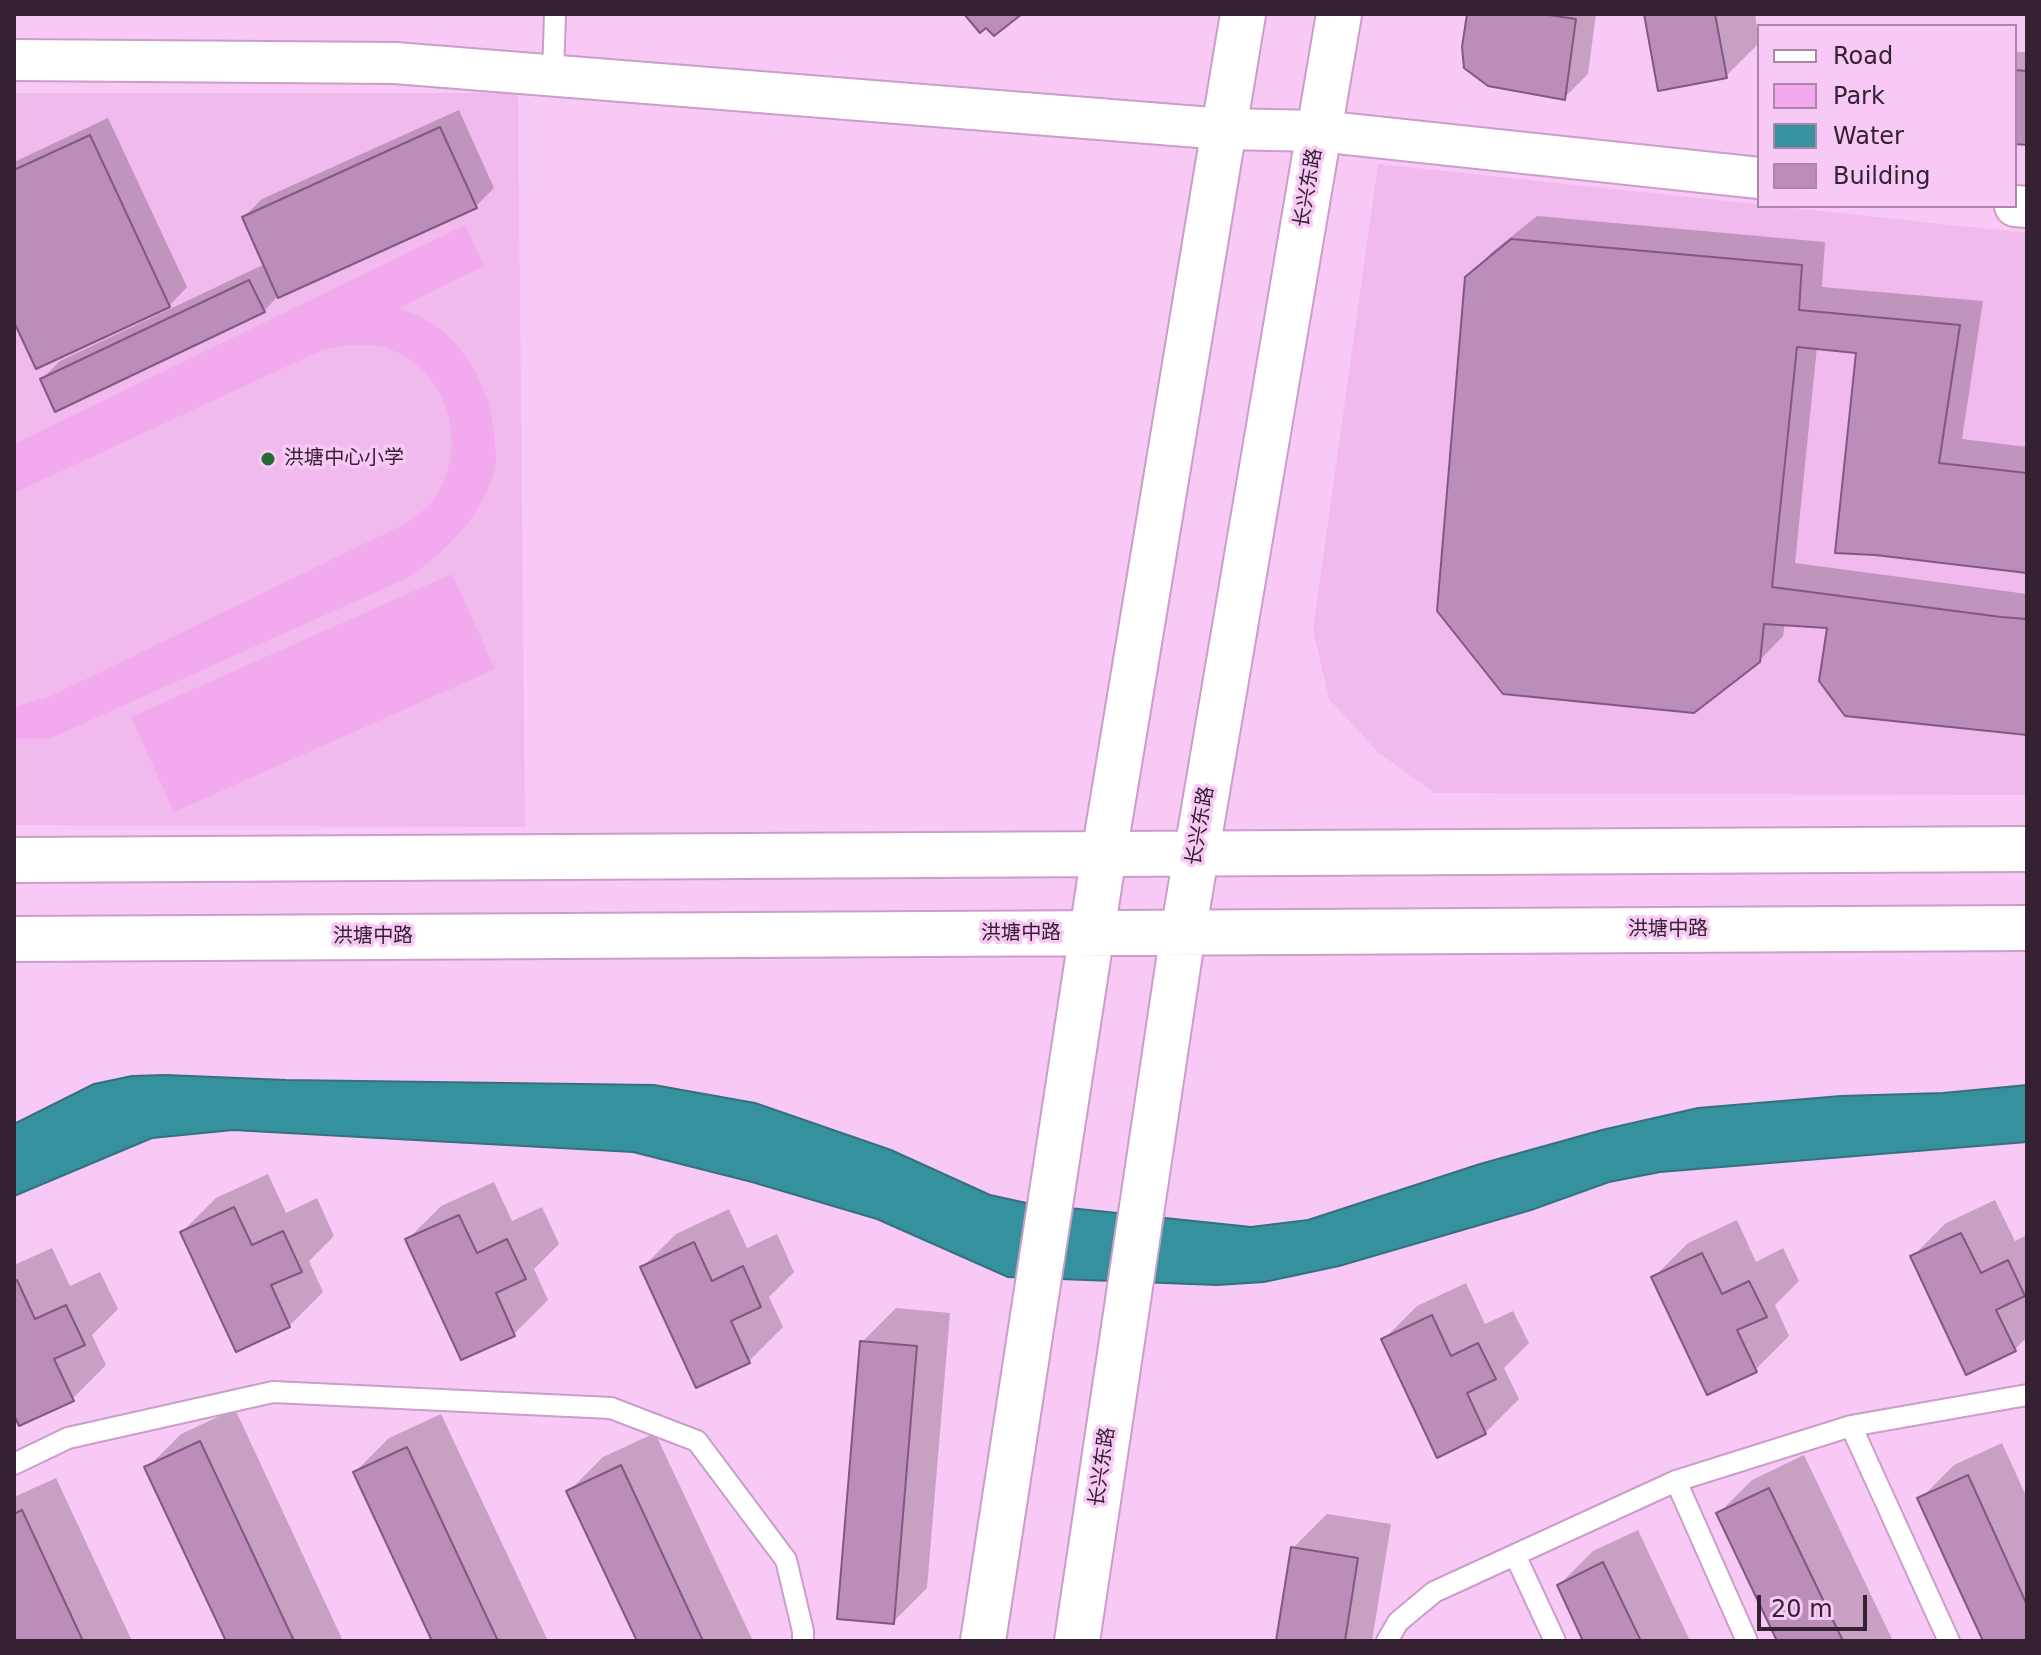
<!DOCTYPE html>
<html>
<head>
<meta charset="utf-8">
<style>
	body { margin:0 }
	#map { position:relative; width:2041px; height:1655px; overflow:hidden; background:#f9c9f6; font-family:"DejaVu Sans",sans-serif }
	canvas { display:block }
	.frame { position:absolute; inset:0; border:16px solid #342233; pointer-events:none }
	.legend { position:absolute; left:1757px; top:24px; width:260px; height:184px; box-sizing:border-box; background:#f9c9f6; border:2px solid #aa86a8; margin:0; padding:10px 14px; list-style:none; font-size:24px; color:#342233 }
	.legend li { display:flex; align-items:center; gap:16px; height:40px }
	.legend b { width:40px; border:2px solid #aa86a8 }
	.scale { position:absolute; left:1757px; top:1595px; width:110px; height:36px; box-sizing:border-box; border:4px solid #342233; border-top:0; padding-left:10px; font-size:24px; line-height:28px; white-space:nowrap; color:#342233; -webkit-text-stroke:6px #f9c9f6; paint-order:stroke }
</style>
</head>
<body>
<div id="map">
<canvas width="2041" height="1655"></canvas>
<div class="frame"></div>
<ul class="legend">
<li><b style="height:10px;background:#fff"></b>Road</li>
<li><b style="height:22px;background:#f2a9ee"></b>Park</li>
<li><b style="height:22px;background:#36919f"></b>Water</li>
<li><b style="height:22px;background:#bb8db8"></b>Building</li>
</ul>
<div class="scale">20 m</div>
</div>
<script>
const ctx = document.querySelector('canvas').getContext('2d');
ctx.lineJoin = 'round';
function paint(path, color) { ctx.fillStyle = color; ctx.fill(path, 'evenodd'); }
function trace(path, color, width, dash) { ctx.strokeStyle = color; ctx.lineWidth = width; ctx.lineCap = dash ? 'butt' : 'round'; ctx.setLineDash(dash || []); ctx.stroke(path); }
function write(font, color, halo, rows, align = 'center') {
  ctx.font = font + ' "DejaVu Sans","Noto Sans SC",sans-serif'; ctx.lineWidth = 7; ctx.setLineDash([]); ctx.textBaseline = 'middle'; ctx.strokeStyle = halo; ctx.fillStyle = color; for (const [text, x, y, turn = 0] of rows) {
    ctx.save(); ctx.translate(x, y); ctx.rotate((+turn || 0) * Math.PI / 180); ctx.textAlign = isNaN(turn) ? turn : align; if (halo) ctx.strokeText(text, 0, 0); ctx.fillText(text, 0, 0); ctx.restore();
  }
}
const built = new Path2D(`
	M14 93H518L525 827 14 825Z
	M1378 164 2027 233V795L1434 793 1378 752 1329 699 1313 630Z`);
const green = new Path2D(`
	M465 225 484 266 399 308C412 313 426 318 437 327 473 354 493 399 495 443 495 449 497 456 496 462 487 512 446 553 405 579L51 738 14 739V707L51 696 407 523C414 517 424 511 430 504 471 454 452 374 392 350 370 341 342 345 320 351L14 493V444Z
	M452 574 495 669 174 812 131 717Z`);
const water = new Path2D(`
	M166 1075 286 1080 654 1085 755 1103 891 1150 990 1195 1031 1204 1251 1227 1308 1220 1480 1164 1602 1130 1698 1108 1841 1096 1943 1093 2027 1085V1142L1660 1172 1609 1182 1531 1210 1339 1266 1264 1282 1217 1285 1008 1277 877 1219 752 1182 633 1152 233 1130 152 1138 14 1196V1124L94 1084 132 1076Z`);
const shadow = new Path2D(`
	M1469 14H1596L1588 74 1564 98Z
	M1646 14H1755L1759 43 1726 76Z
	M2015 52H2027V143L2015 142Z
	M459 110 494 188 476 206 279 295 264 311 42 379 60 361 265 264 244 217 262 199Z
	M108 118 187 287 169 306 14 317V162Z
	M1537 216 1825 242 1822 287 1983 301 1962 439 2027 447V571L1875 553 1858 352 1817 347 1795 563 2027 594V733L1829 626 1785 623 1783 636 1759 661 1467 278 1491 253Z
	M268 1174 286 1213 317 1198 334 1236 309 1261 323 1292 289 1326 182 1232 216 1198Z
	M494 1182 512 1221 542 1207 559 1244 534 1269 548 1300 514 1334 407 1240 441 1206Z
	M1995 1200 2015 1241 2027 1235V1337L2014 1350 1912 1257 1946 1223Z
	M729 1209 747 1248 777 1234 794 1272 769 1297 783 1327 749 1361 642 1268 676 1234Z
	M1737 1220 1756 1262 1783 1248 1799 1281 1775 1305 1789 1336 1755 1370 1654 1277 1688 1243Z
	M52 1248 70 1286 100 1272 118 1309 92 1335 106 1365 72 1399 14 1411V1265Z
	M1466 1283 1485 1324 1513 1311 1529 1343 1504 1368 1519 1399 1485 1433 1383 1340 1417 1306Z
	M896 1308 950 1313 927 1588 893 1622 862 1342Z
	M235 1409 343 1641H228L147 1468 181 1434Z
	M441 1414 548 1641H434L355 1472 389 1438Z
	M655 1433 753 1641H639L569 1491 603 1457Z
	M2002 1443 2027 1498V1641H1985L1920 1499 1954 1465Z
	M1804 1455 1893 1641H1779L1718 1514 1752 1480Z
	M56 1478 132 1641H15L14 1497Z
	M1327 1514 1391 1524 1372 1641H1278L1293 1548Z
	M1638 1530 1690 1641H1585L1559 1585 1593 1551Z`);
const building = new Path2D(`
	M964 14H1022L994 36 986 28 980 33Z
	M1467 14H1542L1576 19 1565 100 1488 86 1464 68 1462 47Z
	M1644 14H1715L1727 78 1658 91Z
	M2015 70 2027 71V145L2015 144Z
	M440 127 477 208 278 298 242 217Z
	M90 135 170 307 36 369 14 322V170Z
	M1511 239 1802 265 1799 310 1960 325 1939 463 2027 473V573L1875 555 1835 553 1856 353 1797 347 1772 587 2001 617 2027 619V735L1845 716 1819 681 1827 628 1764 624 1760 662 1694 713 1503 694 1437 611 1465 277Z
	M249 280 265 312 55 412 40 379Z
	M234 1207 252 1245 283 1231 302 1272 271 1285 290 1327 236 1352 180 1232Z
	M459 1215 477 1253 507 1239 526 1279 496 1293 515 1336 461 1360 405 1239Z
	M1961 1233 1981 1273 2008 1260 2025 1296 1996 1310 2016 1351 1966 1375 1910 1256Z
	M694 1242 712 1281 743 1266 761 1307 731 1321 750 1363 696 1388 640 1267Z
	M1702 1253 1722 1294 1749 1281 1767 1317 1737 1330 1757 1372 1707 1395 1651 1277Z
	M17 1280 35 1319 66 1305 85 1345 54 1359 74 1401 19 1426 14 1415V1282Z
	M1432 1315 1451 1356 1478 1343 1496 1379 1467 1393 1486 1434 1437 1458 1381 1339Z
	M860 1341 917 1346 894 1624 837 1619Z
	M200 1441 294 1641H226L144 1467Z
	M407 1447 498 1641H432L353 1472Z
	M621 1465 703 1641H637L566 1491Z
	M1968 1475 2027 1605V1641H1983L1917 1498Z
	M1769 1488 1843 1641H1777L1716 1513Z
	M22 1510 83 1641H14V1514Z
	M1291 1547 1358 1558 1345 1641H1276Z
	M1603 1562 1641 1641H1583L1557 1585Z`);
const service = new Path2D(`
	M553 75 555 14
	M1851 1426 1949 1641
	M14 1464 68 1438 273 1392 611 1408 697 1441 786 1560 803 1631V1641
	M1676 1481 1747 1641
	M1515 1555 1555 1641
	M1387 1641 1398 1622 1434 1592 1676 1481 1851 1426 2027 1395`);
const minor = new Path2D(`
	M14 60 395 63 1224 129 1319 131 1759 178
	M2015 206 2027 207`);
const secondary = new Path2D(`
	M14 860 2027 849
	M14 939 2027 928
	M983 1641 1104 854 1243 14
	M1077 1641 1183 933 1339 14`);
const markers = [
	[268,459,8,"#266a36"]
];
const streetNames = [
	["长兴东路",1309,188,-80],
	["长兴东路",1201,826,-80],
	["洪塘中路",1668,930],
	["洪塘中路",1021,934],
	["洪塘中路",373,937],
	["长兴东路",1103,1467,-82]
];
const poiNames = [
	["洪塘中心小学",284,459]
];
paint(built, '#f0baec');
paint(green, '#f2a9ee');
paint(water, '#36919f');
trace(water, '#35707f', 2);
paint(shadow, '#0003');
paint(building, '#bb8db8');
trace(building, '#825880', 2);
trace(service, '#cb9dc8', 24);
trace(minor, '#cb9dc8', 44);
trace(secondary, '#cb9dc8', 48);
trace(service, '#fff', 20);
trace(minor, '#fff', 40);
trace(secondary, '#fff', 44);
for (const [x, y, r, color] of markers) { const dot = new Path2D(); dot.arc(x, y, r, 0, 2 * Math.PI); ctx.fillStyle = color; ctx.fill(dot); trace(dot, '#f9c9f6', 3); }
write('20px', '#342233', '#f9c9f6', streetNames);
write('20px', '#342233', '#f9c9f6', poiNames, 'left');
</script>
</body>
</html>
